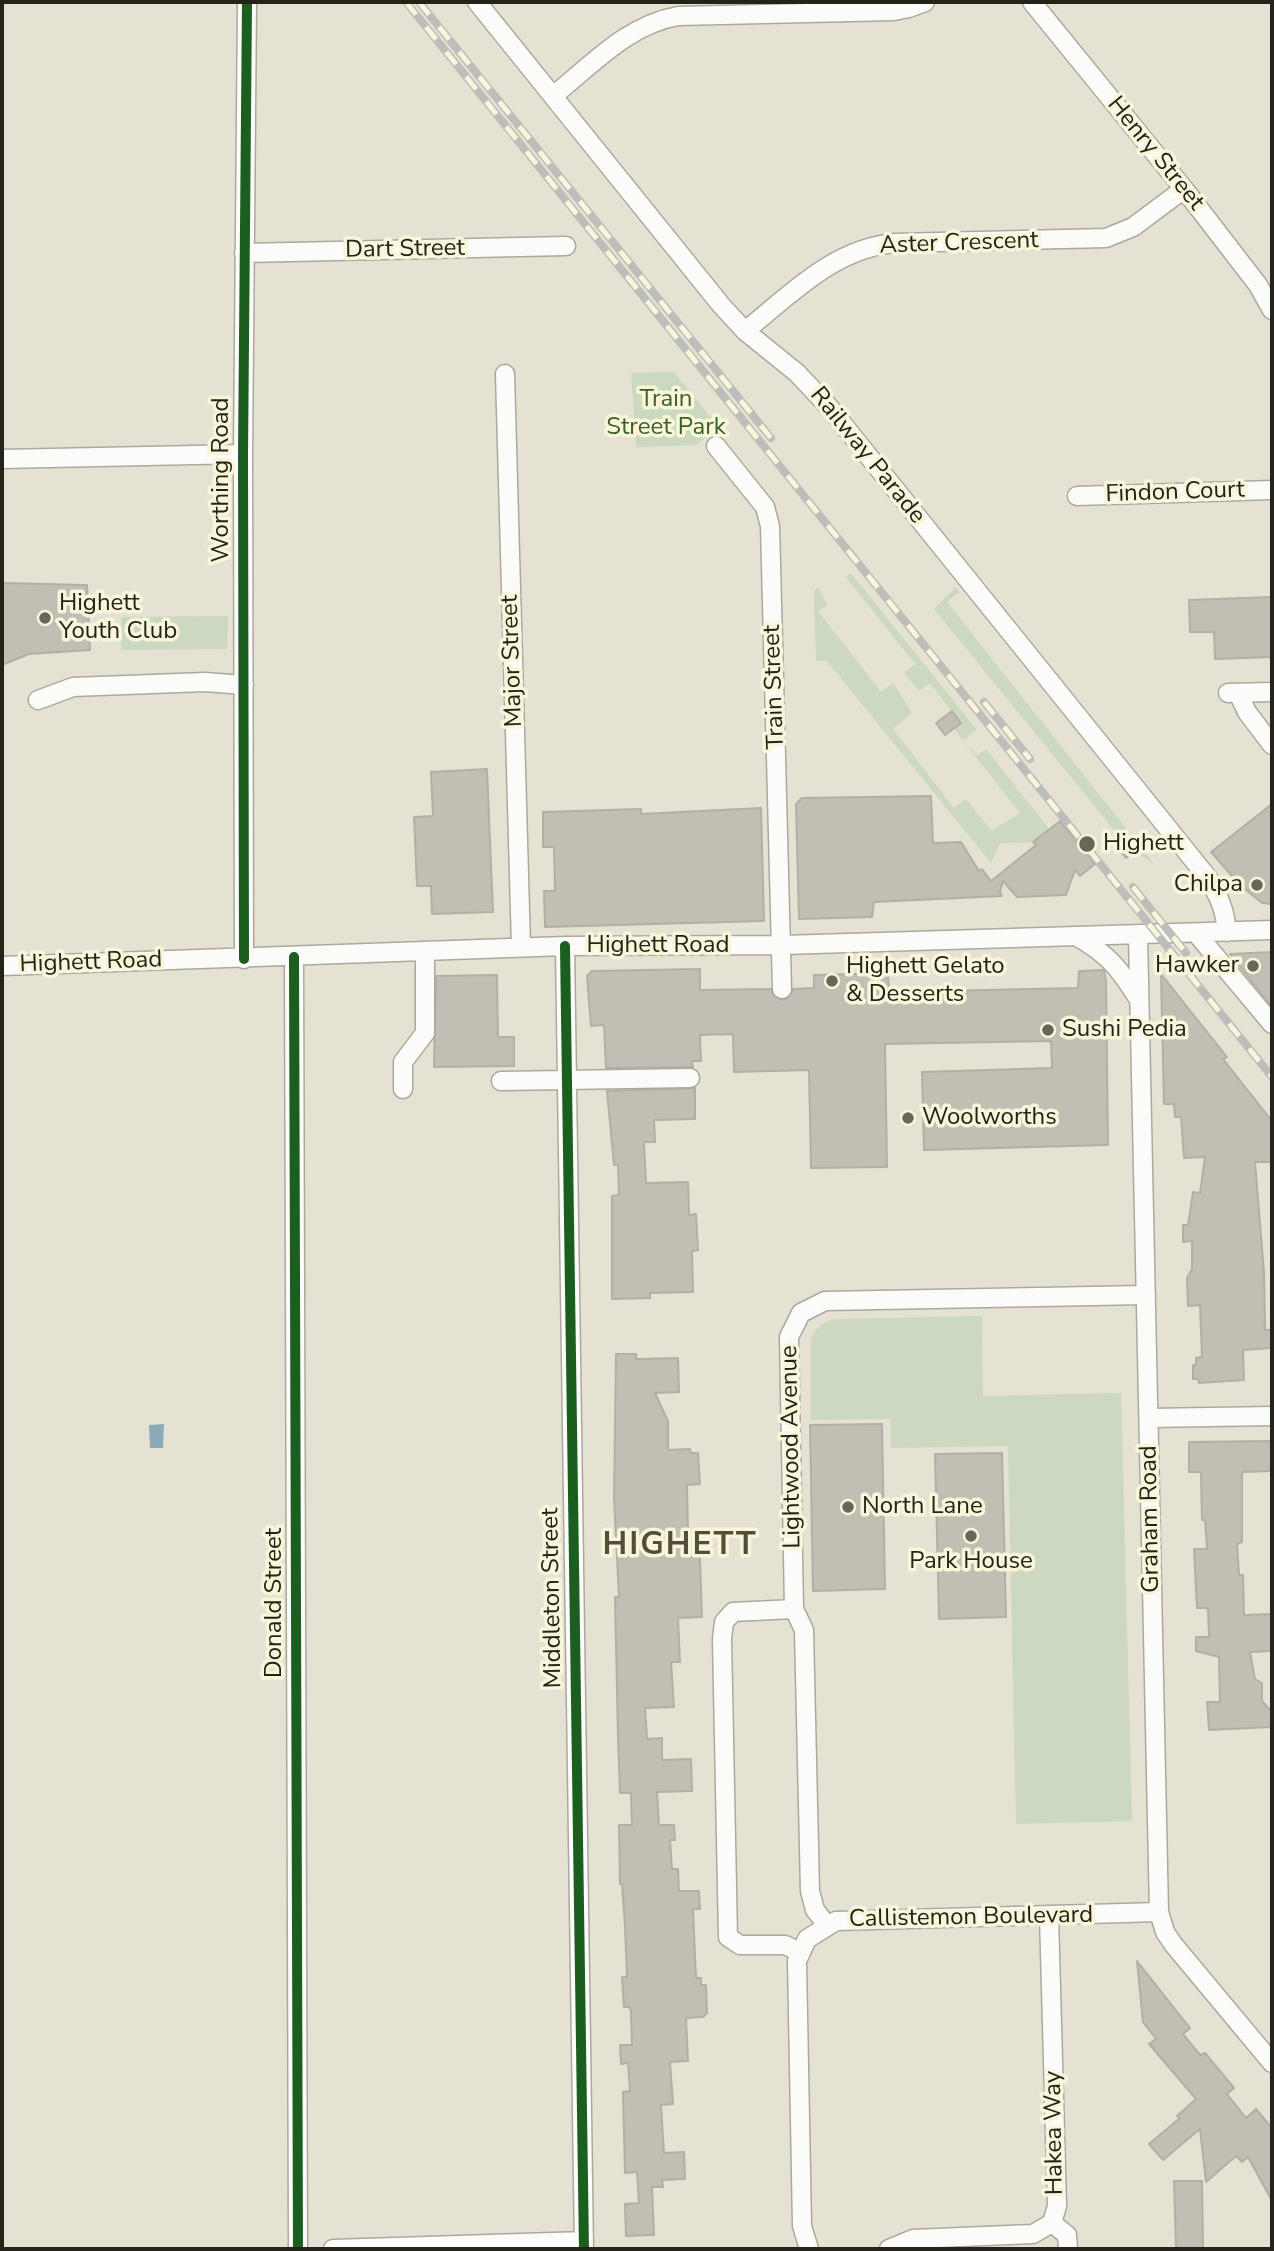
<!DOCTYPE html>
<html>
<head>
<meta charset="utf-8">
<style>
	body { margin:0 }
	#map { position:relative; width:1274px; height:2251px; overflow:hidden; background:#e5e2d4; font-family:"Nunito Sans",sans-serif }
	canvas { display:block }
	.frame { position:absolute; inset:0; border:4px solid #252319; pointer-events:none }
</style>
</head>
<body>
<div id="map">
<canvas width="1274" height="2251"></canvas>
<div class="frame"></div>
</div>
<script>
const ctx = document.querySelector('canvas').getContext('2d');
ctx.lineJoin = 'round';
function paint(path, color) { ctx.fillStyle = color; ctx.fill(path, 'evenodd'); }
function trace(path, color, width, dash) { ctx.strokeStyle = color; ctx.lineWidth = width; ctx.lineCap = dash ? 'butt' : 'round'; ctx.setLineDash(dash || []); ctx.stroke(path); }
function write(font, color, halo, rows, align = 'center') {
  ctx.font = font + ' "Nunito Sans",sans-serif'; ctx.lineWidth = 7; ctx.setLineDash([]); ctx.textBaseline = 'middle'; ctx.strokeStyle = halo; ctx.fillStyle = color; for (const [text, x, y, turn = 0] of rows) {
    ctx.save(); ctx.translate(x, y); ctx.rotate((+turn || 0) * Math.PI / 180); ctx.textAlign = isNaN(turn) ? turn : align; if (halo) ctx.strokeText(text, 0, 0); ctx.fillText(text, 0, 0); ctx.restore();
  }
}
const green = new Path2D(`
	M674 372 719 428 696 445 636 447 631 373Z
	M851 573 977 730 963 740 977 756 986 749 1049 829 1033 842 1000 843 991 863 827 661H816L814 592 817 588 820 590 827 605 818 611 881 692 893 683 912 713 893 729 954 808 966 799 992 831 1020 813 954 729 960 723 930 683 919 691 904 673 915 664 846 577Z
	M956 587 959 592 947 602 1155 865 1135 851 1138 848 1118 835 934 609Z
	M228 616 227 649 121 650V617Z
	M982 1316 983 1396 1121 1393 1132 1821 1016 1824 1008 1446 891 1448 890 1419 811 1420V1338C817 1327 823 1323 835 1319Z`);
const water = new Path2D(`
	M164 1424 163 1448H150L149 1425Z`);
const building = new Path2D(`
	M2 583 87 585 90 650 29 654 2 665Z
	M1272 597V657L1215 659 1214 632H1190L1189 600Z
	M952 711 961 723 945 735 936 723Z
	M487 769 493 912 432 914 431 886H417L414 817 433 816 431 772Z
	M931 796 933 843 961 842 979 871 982 869 991 881 1036 845 1033 842 1060 821 1095 864 1080 876 1075 870 1066 895 1017 897 1003 881 1000 892 1002 896 874 902 872 917 799 919 796 804 802 798Z
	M1272 804V904L1262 903 1240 885 1211 852Z
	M761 808 764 921 545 927 544 891H555L554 847H543V812L641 809V814Z
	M1123 830 1138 848 1126 858 1111 840Z
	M1272 952V1007L1230 954Z
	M700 969V990L771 989 773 995 782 1000 788 998 793 989 814 988V975L888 973 889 992 1078 988 1079 971 1104 970 1106 981 1108 1145 924 1150 922 1072 1052 1068 1051 1041 885 1044 887 1167 811 1168 809 1070 734 1072 733 1034 700 1035 701 1061H692L693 1067 606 1068 604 1025 591 1026 587 976 592 971Z
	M1161 974 1227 1057 1223 1059 1272 1121V1162H1255L1264 1272 1265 1330H1272V1348L1243 1350 1244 1380 1199 1383 1198 1379H1193V1365H1196V1358L1202 1357 1200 1305 1188 1306 1187 1278 1192 1269V1241L1183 1242V1225H1188L1193 1192 1200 1193 1205 1157 1184 1158 1181 1117H1175L1174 1104H1164Z
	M497 975 498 1037H514V1066L434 1067 436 976Z
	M695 1088V1119L654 1120 655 1142H644L646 1183 688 1182 689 1215 696 1214 698 1250 692 1251 693 1292 650 1293V1298L612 1299V1196L619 1195 618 1164 614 1165 607 1091Z
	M616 1354H636V1359L678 1358 679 1392 655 1393 668 1421V1450L690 1449 691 1453H698L700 1484 687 1485 688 1531H699L702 1617 678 1618 680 1662H671L674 1707 645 1708 647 1739 662 1738V1760L691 1759 692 1791 657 1792 659 1825H674L675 1840H670L672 1869H678L679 1891H699L700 1909H693L696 1978H701V1985H706L707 2013 703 2017 686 2018 688 2061 670 2062 673 2104 661 2105 664 2153 684 2152 685 2179 662 2180 663 2187H652L654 2235 626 2236 625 2204 639 2203 637 2172 625 2173 623 2092 630 2091 628 2063 621 2064 620 2045H632L631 2011 629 2007H624L622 1977H627L625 1926 622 1884H620L619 1825H632L631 1793H620L618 1736 615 1597H619L614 1499Z
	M882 1424 885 1589 813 1591 810 1425Z
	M1272 1441V1471L1242 1472V1542L1237 1544 1239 1575H1243L1244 1615 1272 1614V1651L1250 1652 1255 1679 1262 1683V1701L1272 1712V1727L1209 1730 1207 1702H1220L1219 1657 1196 1651V1637H1209L1208 1608H1197L1194 1549H1207L1205 1520H1202L1201 1472H1189V1442Z
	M1002 1453 1006 1617 939 1619 935 1454Z
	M1137 1961 1190 2028 1183 2034 1200 2055 1205 2053 1234 2088 1227 2094 1246 2118 1256 2109 1272 2128V2201L1248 2157 1242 2162 1236 2156 1206 2182 1200 2129 1163 2160 1149 2144 1180 2118 1177 2116 1196 2099 1149 2044 1156 2039 1143 2022Z
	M1174 2181H1202L1203 2249H1176Z`);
const minor = new Path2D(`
	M477 2 721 305 745 331 797 373 829 407 1208 878C1219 896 1225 910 1227 932
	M1032 2 1184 189 1258 285 1272 310
	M553 96C592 65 627 25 678 16L894 11 909 8 925 2
	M244 253 566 246
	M745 331C790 295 834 248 895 243L1106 238 1133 227 1184 189
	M505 374 521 947
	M716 446 765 507 770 526 782 989
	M2 459 243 454
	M1077 496 1272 490
	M1228 693 1272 692
	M1238 693 1247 712 1272 745
	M38 700 73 687 205 682 244 685
	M1196 933 1272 1024
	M1138 935 1159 1912 1165 1932 1173 1944 1272 2063
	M1076 936C1109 955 1119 968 1139 1000
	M565 946 584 2249
	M294 957 298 2249
	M244 959 243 454 247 2
	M2 966 565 946 783 945 1272 930
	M501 1081 690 1078
	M403 1089V1062L425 1033V952
	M1149 1418 1272 1416
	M794 1609 733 1612 724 1622 722 1639 728 1937 740 1945H785L800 1952
	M827 1925 815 1910 810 1891 804 1630 794 1609 789 1337 801 1313 825 1301 1146 1295
	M1052 2223 1067 2235 1068 2249
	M333 2249 584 2241
	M809 2249 802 2226 797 1961 807 1939 836 1921 1159 1912
	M889 2249 913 2239 1033 2234 1052 2223 1057 2206 1049 1916`);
const rail = new Path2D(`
	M406 2 1272 1077
	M419 2 771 438
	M984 702 1030 759
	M1133 887 1186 953`);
const cycleway = new Path2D(`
	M565 946 584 2249
	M294 957 298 2249
	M244 959 243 454 247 2`);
const markers = [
	[45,618,7,"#68665a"],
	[1087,844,9,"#68665a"],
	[1257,885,7,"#68665a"],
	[1253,966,7,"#68665a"],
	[832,981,7,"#68665a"],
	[1048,1030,7,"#68665a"],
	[908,1118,7,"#68665a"],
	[848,1507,7,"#68665a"],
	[971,1536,7,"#68665a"]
];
const streetNames = [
	["Henry Street",1155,154,51],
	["Aster Crescent",959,244,-2],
	["Dart Street",405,250,-1],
	["Railway Parade",867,456,51],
	["Worthing Road",222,480,-90],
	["Findon Court",1175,493,-2],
	["Major Street",513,661,-92],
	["Train Street",775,687,-92],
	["Highett Road",658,946],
	["Highett Road",91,963,-2],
	["Lightwood Avenue",792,1447,-91],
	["Graham Road",1151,1519,-91],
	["Middleton Street",553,1598,-91],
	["Donald Street",275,1603,-90],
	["Callistemon Boulevard",971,1918,-1],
	["Hakea Way",1055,2133,-91]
];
const parkNames = [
	["Train",666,400],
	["Street Park",666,428]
];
const poiNames = [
	["Highett",59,604],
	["Youth Club",59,632],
	["Highett",1103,844],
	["Chilpa",1243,885,"right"],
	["Hawker",1239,966,"right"],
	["Highett Gelato",846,967],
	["& Desserts",846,995],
	["Sushi Pedia",1062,1030],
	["Woolworths",922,1118],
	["North Lane",862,1507],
	["Park House",971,1562,"center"]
];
const districtNames = [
	["HIGHETT",680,1546]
];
paint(green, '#ccd8bf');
paint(water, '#8aabb9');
paint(building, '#c1beb3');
trace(building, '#b2afa5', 2);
trace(minor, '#aba99e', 21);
trace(minor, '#fbfbf9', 18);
trace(rail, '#bdbdb9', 8);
trace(rail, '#f9f5da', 5, [16]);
trace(cycleway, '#1b5e20', 10);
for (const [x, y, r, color] of markers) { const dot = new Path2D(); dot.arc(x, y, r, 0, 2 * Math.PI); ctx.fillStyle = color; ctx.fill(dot); trace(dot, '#f9f5da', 2.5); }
write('24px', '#252319', '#f9f5da', streetNames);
write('24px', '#3a6028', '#f9f5da', parkNames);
write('24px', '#252319', '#f9f5da', poiNames, 'left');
ctx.letterSpacing = '2px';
write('bold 32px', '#524e38', '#f9f5da', districtNames);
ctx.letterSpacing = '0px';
</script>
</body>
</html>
